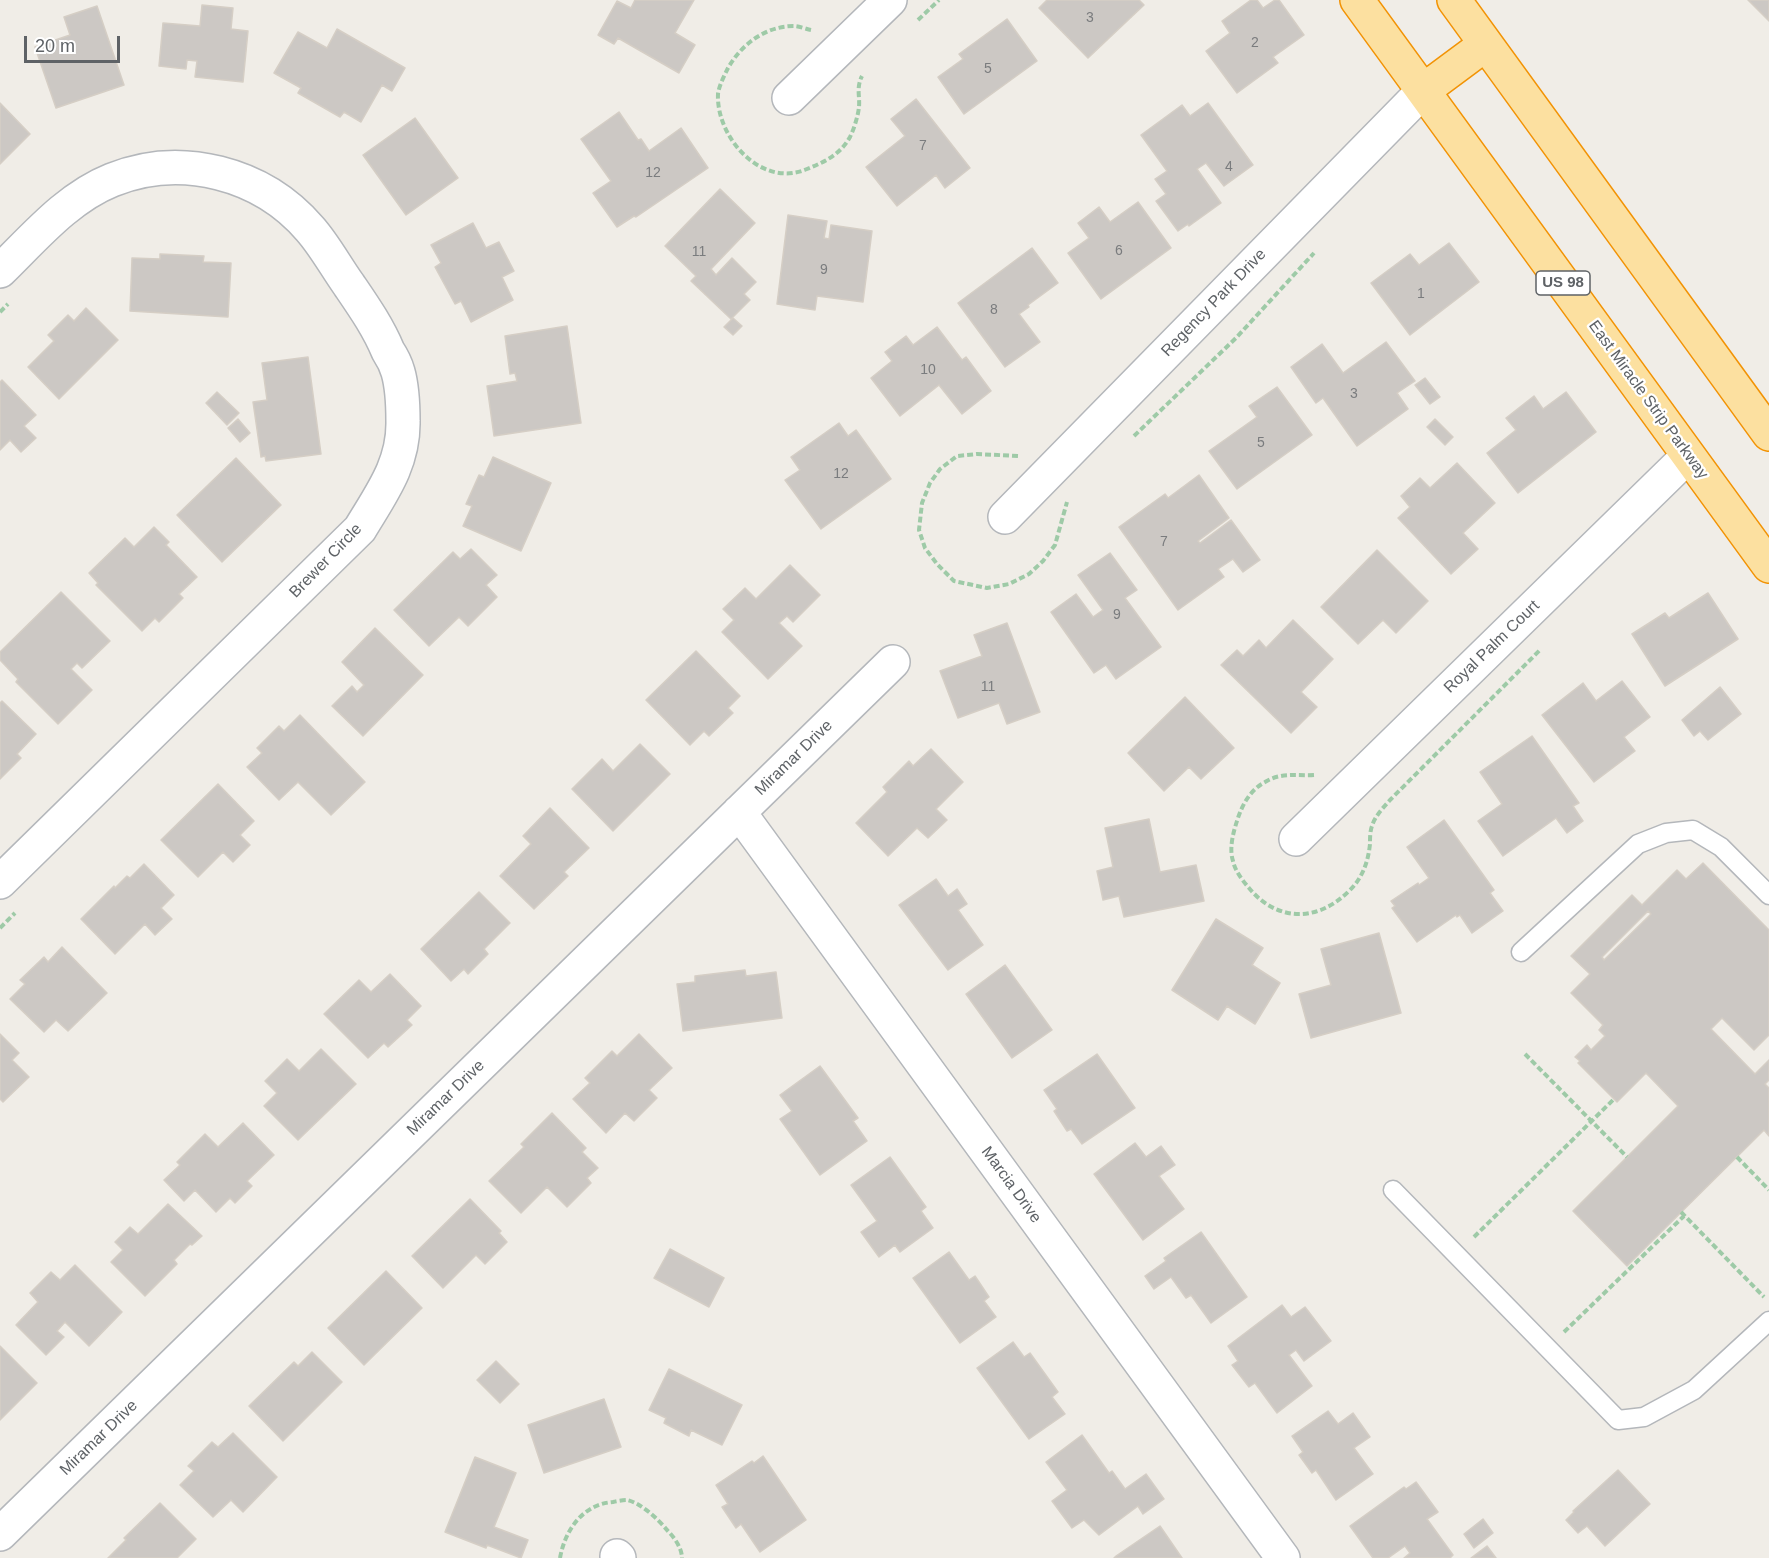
<!DOCTYPE html>
<html>
<head>
<meta charset="utf-8">
<style>
	body { margin:0 }
	#map { position:relative; width:1769px; height:1558px; overflow:hidden; background:#f0ede7; font-family:Helvetica,sans-serif }
	canvas { display:block }
	.scale { position:absolute; left:24px; top:36px; width:96px; height:27px; box-sizing:border-box; border:3px solid #5e6266; border-top:0; padding-left:8px; font-size:18px; line-height:21px; white-space:nowrap; color:#5e6266; -webkit-text-stroke:4px #fff; paint-order:stroke }
</style>
</head>
<body>
<div id="map">
<canvas width="1769" height="1558"></canvas>
<div class="scale">20 m</div>
</div>
<script>
const ctx = document.querySelector('canvas').getContext('2d');
ctx.lineJoin = 'round';
function paint(path, color) { ctx.fillStyle = color; ctx.fill(path, 'evenodd'); }
function trace(path, color, width, dash) { ctx.strokeStyle = color; ctx.lineWidth = width; ctx.lineCap = dash ? 'butt' : 'round'; ctx.setLineDash(dash || []); ctx.stroke(path); }
function write(font, color, halo, rows, align = 'center') {
  ctx.font = font + ' Helvetica,sans-serif'; ctx.lineWidth = 4.5; ctx.setLineDash([]); ctx.textBaseline = 'middle'; ctx.strokeStyle = halo; ctx.fillStyle = color; for (const [text, x, y, turn = 0] of rows) {
    ctx.save(); ctx.translate(x, y); ctx.rotate((+turn || 0) * Math.PI / 180); ctx.textAlign = isNaN(turn) ? turn : align; if (halo) ctx.strokeText(text, 0, 0); ctx.fillText(text, 0, 0); ctx.restore();
  }
}
const building = new Path2D(`
	M635 0H694L675 33 695 45 679 73 618 38 614 44 598 35 617 1 631 8Z
	M1047 0H1139L1144 5 1088 58 1039 8Z
	M1251 0H1257L1263 8 1275 0H1279L1304 35 1273 57 1278 63 1237 93 1206 51 1230 33 1222 21Z
	M1748 0H1769V21Z
	M202 5 233 8 231 29 248 31 243 82 195 77 197 61 187 60 186 69 159 66 163 23 200 26Z
	M97 6 124 85 56 108 35 47 70 35 64 17Z
	M1007 19 1037 61 964 114 938 77 963 59 959 54Z
	M337 29 405 68 392 91 382 85 361 122 344 112 340 117 298 93 301 88 274 73 298 32 327 48Z
	M916 99 970 168 945 188 936 175 897 206 866 167 905 136 891 119Z
	M0 103 30 134 0 164Z
	M1208 103 1253 165 1224 186 1206 163 1197 169 1221 203 1189 226 1188 224 1178 231 1156 201 1166 194 1155 179 1167 171 1141 135 1182 105 1190 116Z
	M619 112 638 140 641 139 649 151 681 128 708 168 636 217 634 216 617 227 593 193 611 181 581 139Z
	M415 118 458 178 406 215 363 155Z
	M720 189 755 223 711 269 716 275 732 258 756 282 744 294 750 300 731 319 691 281 696 276 665 246Z
	M1138 202 1171 248 1101 299 1068 253 1089 238 1078 223 1099 207 1110 222Z
	M788 215 827 221 824 238 829 239 831 225 872 231 863 302 817 296 815 310 777 304Z
	M473 223 486 248 499 242 514 271 502 277 513 300 471 322 461 301 455 304 435 267 441 263 431 245Z
	M1449 243 1479 282 1410 335 1371 283 1410 254 1419 265Z
	M1032 248 1058 283 1028 305 1029 307 1019 314 1040 342 1005 367 958 303Z
	M160 254 204 256 203 262 231 263 228 317 130 311 132 258 160 259Z
	M86 308 118 340 59 399 28 367 54 341 48 335 68 315 74 321Z
	M733 318 742 326 733 335 724 327Z
	M567 326 581 423 494 436 487 386 517 381 515 373 510 374 505 336Z
	M937 327 962 360 966 357 991 391 962 414 939 385 900 416 871 378 892 361 885 352 906 336 913 345Z
	M1386 342 1415 381 1397 393 1408 409 1357 446 1323 398 1316 403 1291 367 1322 344 1343 373Z
	M308 357 321 454 266 461 265 456 261 457 253 402 267 400 262 363Z
	M1425 378 1440 397 1430 404 1415 385Z
	M2 380 36 415 24 426 36 438 21 452 10 440 0 450V382Z
	M1277 387 1312 435 1237 489 1209 451 1257 417 1249 406Z
	M217 392 239 413 227 425 206 403Z
	M1566 392 1596 432 1518 493 1487 453 1516 430 1506 418 1534 396 1543 409Z
	M238 419 250 433 240 442 228 428Z
	M1435 419 1453 437 1445 445 1427 427Z
	M839 423 848 436 856 430 891 479 821 529 785 480 800 470 791 457Z
	M493 457 551 483 521 551 463 526 472 506 466 504 479 475 484 477Z
	M236 458 281 505 222 562 177 515Z
	M1457 463 1495 503 1463 533 1478 549 1451 574 1398 518 1410 507 1401 496 1420 478 1430 488Z
	M1199 475 1229 518 1198 541 1200 543 1231 520 1260 560 1243 572 1233 559 1218 569 1224 577 1178 610 1119 527 1165 494 1168 498Z
	M154 527 169 542 166 545 197 577 179 594 183 598 159 622 155 618 142 631 96 585 98 583 89 573 125 538 134 547Z
	M471 549 497 575 486 585 497 597 468 626 459 617 429 646 394 610 453 552 460 559Z
	M1377 550 1428 601 1396 633 1383 620 1358 644 1321 607Z
	M1110 553 1137 590 1125 598 1161 647 1116 679 1106 665 1094 673 1051 612 1076 594 1093 617 1103 610 1078 575Z
	M790 565 820 595 793 622 787 616 779 623 802 646 768 679 722 632 734 620 723 609 745 588 756 599Z
	M61 592 110 641 82 668 77 663 71 669 92 690 58 724 16 682 18 679 0 660V652Z
	M1708 593 1738 639 1665 686 1632 634 1665 613 1669 618Z
	M1293 620 1333 659 1301 692 1317 707 1291 733 1221 665 1237 650 1243 656 1259 640 1266 648Z
	M1007 623 1040 712 1007 724 999 703 958 718 940 671 982 656 974 635Z
	M375 628 423 675 363 736 332 706 352 686 357 692 364 685 342 662Z
	M696 651 740 696 728 708 733 713 709 736 704 731 690 745 646 700Z
	M1622 681 1650 717 1624 737 1635 751 1594 782 1542 715 1583 683 1596 701Z
	M1720 687 1741 714 1708 740 1700 731 1694 736 1682 720Z
	M1185 697 1234 748 1201 779 1189 767 1164 791 1128 753Z
	M2 701 36 734 17 754 21 758 0 779V703Z
	M300 715 365 782 331 815 298 782 279 800 247 767 262 753 257 748 279 726 284 731Z
	M1532 736 1579 803 1573 806 1583 821 1567 833 1556 818 1503 856 1478 821 1502 804 1480 772Z
	M640 744 670 774 613 831 572 789 602 759 613 771Z
	M931 749 963 782 936 809 947 820 928 838 917 828 888 856 856 823 887 792 883 787 909 761 913 766Z
	M218 784 254 821 240 835 250 845 233 862 223 852 198 877 161 840Z
	M550 808 589 848 564 872 568 876 534 909 500 876 531 844 523 836Z
	M1149 819 1160 872 1196 865 1204 901 1124 917 1119 896 1103 900 1097 871 1113 867 1105 828Z
	M1444 820 1494 890 1490 893 1503 911 1472 933 1460 915 1457 917 1456 915 1417 942 1392 908 1395 906 1391 901 1418 883 1419 885 1429 878 1407 847Z
	M1703 863 1769 930V1035L1754 1050 1722 1018 1711 1029 1755 1074 1769 1060V1080L1765 1084 1769 1088V1136L1764 1130 1627 1266 1573 1211 1678 1106 1646 1073 1617 1102 1578 1063 1580 1061 1575 1057 1587 1045 1591 1050 1605 1036 1599 1030 1603 1025 1571 993 1590 974 1571 956 1632 895 1642 905 1677 870 1686 879ZM1648 911 1651 914 1604 960 1602 957Z
	M144 864 174 895 161 908 172 919 155 935 145 924 115 954 81 919 114 886 115 888 127 876 130 878Z
	M936 879 948 896 957 889 967 904 958 910 983 945 948 970 899 905Z
	M479 892 510 923 484 949 488 954 468 974 464 969 451 981 421 949Z
	M1216 919 1263 948 1252 965 1280 983 1255 1024 1227 1006 1218 1020 1172 990Z
	M1379 933 1401 1013 1311 1038 1299 994 1331 985 1321 949Z
	M62 947 107 993 68 1031 56 1020 44 1032 10 999 25 984 20 980 44 957 48 962Z
	M1005 965 1052 1030 1012 1058 966 994Z
	M745 970 746 976 776 972 782 1018 683 1031 677 984 695 982V976Z
	M390 974 421 1006 407 1020 412 1025 388 1047 384 1043 368 1058 324 1014 359 980 371 992Z
	M0 1034 19 1053 12 1060 29 1077 3 1102 0 1099Z
	M639 1034 672 1068 649 1090 657 1098 634 1121 625 1113 606 1133 573 1099 590 1083 585 1078 612 1051 617 1056Z
	M321 1049 356 1084 298 1140 264 1106 277 1093 265 1081 287 1059 299 1071Z
	M1097 1054 1135 1108 1082 1144 1071 1129 1067 1131 1054 1111 1057 1109 1044 1090Z
	M820 1066 858 1118 853 1121 867 1141 820 1175 780 1119 792 1111 780 1095Z
	M552 1113 586 1148 582 1152 598 1168 587 1178 591 1183 567 1207 547 1187 521 1213 489 1181 524 1147 521 1144Z
	M243 1123 274 1155 247 1181 252 1186 235 1203 230 1198 216 1212 195 1190 184 1201 164 1180 180 1165 177 1162 205 1134 218 1147Z
	M1135 1143 1146 1157 1161 1146 1175 1165 1159 1176 1184 1209 1143 1240 1094 1174Z
	M890 1157 926 1207 921 1211 933 1228 900 1252 895 1245 879 1257 861 1232 877 1221 851 1185Z
	M470 1199 501 1231 499 1233 507 1242 485 1264 476 1255 443 1288 412 1256Z
	M168 1204 202 1236 192 1245 190 1244 174 1260 177 1264 145 1296 111 1262 123 1250 115 1242 130 1227 138 1234Z
	M1201 1232 1247 1297 1211 1323 1191 1295 1186 1298 1171 1277 1154 1289 1145 1276 1166 1261 1164 1258Z
	M670 1249 724 1278 709 1307 654 1278Z
	M949 1252 969 1280 975 1276 989 1297 984 1301 996 1317 960 1343 913 1278Z
	M75 1265 122 1312 89 1346 65 1322 57 1331 64 1337 46 1355 16 1325 38 1302 30 1293 51 1272 60 1280Z
	M386 1271 422 1308 364 1365 328 1328Z
	M1282 1305 1291 1317 1305 1307 1331 1341 1304 1361 1296 1350 1289 1355 1312 1386 1277 1413 1255 1383 1249 1387 1232 1365 1238 1361 1228 1346Z
	M1013 1342 1024 1357 1030 1353 1058 1392 1052 1397 1065 1414 1029 1439 977 1368Z
	M0 1346 37 1383 0 1420Z
	M312 1352 342 1382 283 1441 249 1406 294 1362 298 1366Z
	M496 1361 519 1384 500 1403 477 1380Z
	M669 1369 742 1405 722 1445 691 1430 689 1436 664 1423 666 1418 649 1410Z
	M604 1399 621 1447 544 1473 528 1425Z
	M1328 1411 1338 1424 1353 1413 1370 1437 1354 1448 1373 1474 1336 1500 1316 1470 1312 1473 1299 1455 1303 1452 1292 1436Z
	M233 1433 277 1477 243 1512 231 1500 213 1517 180 1485 194 1471 188 1466 212 1442 218 1447Z
	M1082 1435 1109 1473 1112 1471 1125 1489 1146 1474 1164 1499 1143 1514 1138 1506 1099 1535 1084 1520 1072 1528 1052 1501 1067 1490 1046 1462Z
	M763 1456 806 1520 760 1552 741 1524 736 1528 722 1507 728 1504 716 1485 752 1461 754 1463Z
	M475 1457 516 1473 494 1527 528 1540 521 1558 487 1545 486 1548 445 1532Z
	M1618 1470 1650 1504 1605 1546 1587 1526 1578 1533 1566 1520 1574 1512 1573 1511Z
	M1416 1482 1438 1512 1427 1519 1453 1555 1450 1558H1404L1410 1553 1405 1546 1388 1558H1373L1350 1526 1404 1487 1406 1489Z
	M160 1503 196 1539 177 1558H108L126 1540 124 1538Z
	M1483 1519 1493 1533 1474 1548 1464 1534Z
	M1160 1526 1182 1558H1114L1116 1556Z
	M1487 1546 1496 1558H1471Z`);
const path = new Path2D(`
	M918 20 939 0
	M811 30C806 29 799 26 794 26 765 26 741 45 728 68 724 76 719 86 718 94 716 137 761 189 807 169 824 162 840 155 850 137 854 129 858 116 859 107 860 96 856 88 862 76
	M0 312 8 304
	M1134 436 1236 338 1314 253
	M1018 456 977 454 957 456 940 469 930 483 922 503 919 530 925 548 937 564 954 581 987 588 1009 584 1029 574 1043 561 1055 545 1067 502
	M1314 775C1297 776 1281 772 1265 782 1250 790 1242 805 1237 821 1233 833 1229 849 1233 861 1235 871 1243 881 1249 888 1277 922 1317 922 1348 892 1362 879 1368 863 1370 844 1370 838 1370 831 1372 826 1375 816 1383 808 1390 800L1540 650
	M0 928 15 913
	M1525 1054 1627 1157
	M1737 1157 1769 1190
	M1681 1212 1764 1297
	M1474 1237 1614 1099
	M1564 1332 1684 1216
	M560 1558C565 1530 583 1504 613 1502 617 1501 623 1500 627 1500 641 1503 658 1519 667 1530 674 1537 682 1548 682 1558`);
const service = new Path2D(`
	M1521 952 1638 844 1666 833 1693 830 1721 847 1769 895
	M1393 1190 1618 1420 1644 1417 1694 1390 1769 1321`);
const minor = new Path2D(`
	M789 98 890 0
	M0 271C34 238 67 198 112 180 181 152 262 173 310 229 325 246 336 267 349 285 364 307 378 327 388 351 392 357 396 365 398 372 402 386 403 406 403 421 404 464 381 494 360 529L0 882
	M1005 517 1424 90
	M739 812 1283 1558
	M1296 839 1688 456
	M0 1534 893 662
	M617 1556 619 1558`);
const trunk = new Path2D(`
	M1357 0 1769 566
	M1454 0 1769 434
	M1424 90 1486 44`);
const numberNames = [
	["3",1090,18],
	["2",1255,43],
	["5",988,69],
	["7",923,146],
	["4",1229,167],
	["12",653,173],
	["6",1119,251],
	["11",699,252],
	["9",824,270],
	["1",1421,294],
	["8",994,310],
	["10",928,370],
	["3",1354,394],
	["5",1261,443],
	["12",841,474],
	["7",1164,542],
	["9",1117,615],
	["11",988,687]
];
const shields = [
	[1563,283,54]
];
const shieldNames = [
	["US 98",1563,283]
];
const streetNames = [
	["Regency Park Drive",1214,303,-46],
	["East Miracle Strip Parkway",1648,400,54],
	["Brewer Circle",326,561,-46],
	["Royal Palm Court",1492,647,-44],
	["Miramar Drive",794,758,-44],
	["Miramar Drive",446,1098,-44],
	["Marcia Drive",1011,1185,54],
	["Miramar Drive",99,1438,-44]
];
paint(building, '#ccc8c4');
trace(building, '#d5cec5', 1.5);
trace(service, '#b4b7bb', 21);
trace(minor, '#b4b7bb', 36);
trace(trunk, '#f29305', 36);
trace(path, '#9ecaa7', 4, [6, 3]);
trace(service, '#fff', 18);
trace(minor, '#fff', 33);
trace(trunk, '#fce0a0', 33);
write('14px', '#7a7c7e', null, numberNames);
for (const [x, y, w] of shields) { const box = new Path2D(); box.roundRect(x - w / 2, y - 12, w, 24, 4.5); ctx.fillStyle = '#fff'; ctx.fill(box); trace(box, '#5e6266', 1.5); }
write('bold 15px', '#5e6266', null, shieldNames);
write('16px', '#5e6266', '#fff', streetNames);
</script>
</body>
</html>
